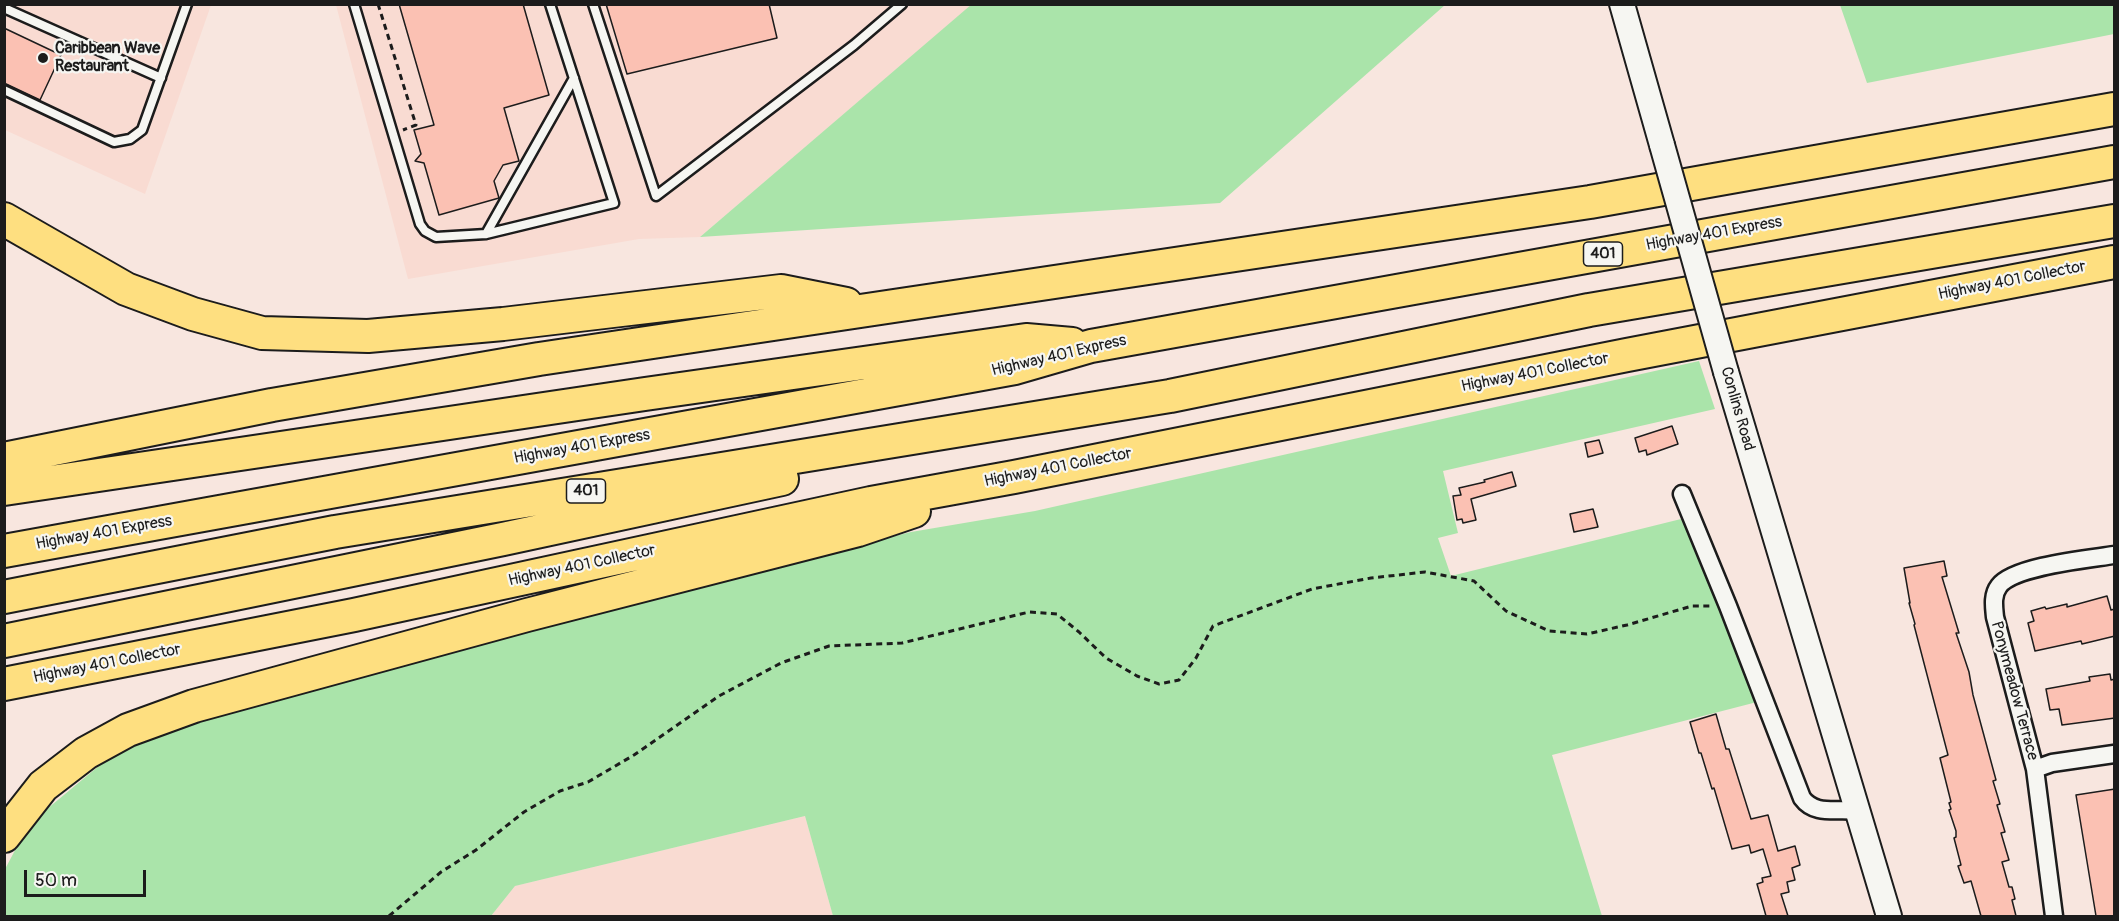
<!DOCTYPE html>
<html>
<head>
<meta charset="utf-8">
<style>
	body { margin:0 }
	#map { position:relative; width:2119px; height:921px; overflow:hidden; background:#f8e6df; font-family:Pangolin,sans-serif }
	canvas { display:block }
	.frame { position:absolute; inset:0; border:6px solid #1c1c1c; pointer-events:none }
	.scale { position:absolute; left:24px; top:870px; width:122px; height:27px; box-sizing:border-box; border:3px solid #1c1c1c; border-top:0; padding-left:8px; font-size:18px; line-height:21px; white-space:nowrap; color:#1c1c1c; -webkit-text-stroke:4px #f6f6f2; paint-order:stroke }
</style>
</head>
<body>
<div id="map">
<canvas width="2119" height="921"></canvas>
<div class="frame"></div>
<div class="scale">50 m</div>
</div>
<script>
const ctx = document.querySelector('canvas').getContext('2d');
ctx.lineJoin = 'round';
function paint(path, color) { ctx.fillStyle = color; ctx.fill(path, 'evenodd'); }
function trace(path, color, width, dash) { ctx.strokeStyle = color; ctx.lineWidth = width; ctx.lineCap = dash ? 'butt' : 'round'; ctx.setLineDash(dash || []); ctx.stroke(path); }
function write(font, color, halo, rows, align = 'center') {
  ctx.font = font + ' Pangolin,sans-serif'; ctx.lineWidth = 4.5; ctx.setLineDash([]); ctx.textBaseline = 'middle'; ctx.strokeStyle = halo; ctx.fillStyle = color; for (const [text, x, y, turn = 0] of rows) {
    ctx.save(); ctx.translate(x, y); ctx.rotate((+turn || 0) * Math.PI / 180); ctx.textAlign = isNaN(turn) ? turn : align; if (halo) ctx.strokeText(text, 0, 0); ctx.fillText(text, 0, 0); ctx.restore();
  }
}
const built = new Path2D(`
	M5 5H211L145 194 5 130Z
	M336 5H972L700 237 639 239 408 279Z
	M805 816 833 916H491L515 886Z`);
const green = new Path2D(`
	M972 4H1445V5L1220 203 700 237Z
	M1840 5H2114V34L1867 83Z
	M1699 361 1715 409 1443 471 1458 533 1438 538 1451 576 1681 519 1711 579 1757 702 1552 755 1602 916H833L805 816 515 886 491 916H5L4 871 29 824 118 750 194 719 550 621 911 532 1035 511Z`);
const building = new Path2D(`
	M399 4H523L549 95 504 108 519 161 503 165 494 181 499 198 439 215 424 163 415 161 421 154 414 130 434 125Z
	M606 4H769L777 38 627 74Z
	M4 28 61 55 40 100 4 83Z
	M1672 426 1678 444 1647 455 1646 450 1639 452 1635 438Z
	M1599 440 1603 453 1588 457 1585 443Z
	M1512 472 1516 486 1471 499 1476 520 1463 523 1462 519 1457 520 1453 496 1461 495 1459 488 1485 482 1484 480Z
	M1593 509 1598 527 1574 532 1570 514Z
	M1944 561 1947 576 1942 577 1959 633H1956L1969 672 1973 695 1996 780 1993 781 2000 804 1997 805 2005 832 2001 833 2009 860 2002 862 2009 887H2012L2015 899 2012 900 2016 916H1981L1971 881 1964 883 1958 866 1961 865 1954 838 1956 837V831L1949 810 1951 809 1949 803 1951 802 1940 758 1948 755 1914 625 1915 624 1909 603H1910L1904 568Z
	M2107 596 2111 610 2115 609V636L2082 644 2081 641 2035 651 2028 623 2034 621 2031 611 2045 607 2046 609 2067 604V607Z
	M2110 674 2111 680 2115 679V718L2062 725 2059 709 2050 710 2046 689 2090 681 2089 677Z
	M1716 714 1726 749H1729L1751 819 1768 815 1778 851 1795 846 1800 865 1792 868 1795 880 1787 882 1789 892 1781 894 1788 916H1766L1757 884 1763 882 1762 878 1771 876 1763 849 1751 853 1749 845 1732 849 1714 788 1712 789 1701 753H1699L1690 722Z
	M2115 789V916H2096L2076 795Z`);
const path = new Path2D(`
	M378 4 416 125 403 130
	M389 916 441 872 476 850 524 812 560 791 588 782 634 755 719 696 781 663 829 646 902 643 1029 612 1057 614 1079 632 1106 658 1137 676 1159 684 1179 680 1196 658 1213 626 1312 589 1371 578 1425 572 1474 581 1506 611 1549 631 1587 634 1627 625 1692 606H1712`);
const lane = new Path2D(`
	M354 4 420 224 425 231 436 237 486 234 614 203 550 4
	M593 4 656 196 854 45 902 4
	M4 8 161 78
	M4 90 114 142 130 139 142 130 187 4
	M486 234 574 78`);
const street = new Path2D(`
	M1682 494 1728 606 1802 798C1815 816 1837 808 1857 811
	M2035 769 2052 763 2114 754
	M2054 916 2035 769 1995 617C1994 607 1992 595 1999 586 2014 566 2089 559 2114 555`);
const secondary = new Path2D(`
	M1622 4 1662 145
	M1726 372 1889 916`);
const highway = new Path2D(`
	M4 219 126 289 193 314 262 333 368 336 503 324 781 291 846 304
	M4 459 272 405 539 359 1590 202 2114 109
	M4 489 645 394 1026 340 1072 344
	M4 551 1015 368 1091 346 2114 162
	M4 597 335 532 1170 396 1589 310 2114 221
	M4 641 503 539 782 479
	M4 684 354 615 871 503 1014 477 1627 355 2114 262
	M4 836 43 786 86 753 128 730 194 706 527 615 858 530 914 511`);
const secondaryBridge = new Path2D(`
	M1662 145 1726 372`);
const markers = [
	[43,58,6,"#1c1c1c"]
];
const shields = [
	[1603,254,39],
	[586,491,39]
];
const shieldNames = [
	["401",1603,254],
	["401",586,491]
];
const poiNames = [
	["Caribbean Wave",55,49],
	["Restaurant",55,67]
];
const streetNames = [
	["Highway 401 Express",1714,234,-10],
	["Highway 401 Collector",2012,281,-11],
	["Highway 401 Express",1059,356,-13],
	["Highway 401 Collector",1535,373,-11],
	["Conlins Road",1737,409,74],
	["Highway 401 Express",582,447,-10],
	["Highway 401 Collector",1058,468,-11],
	["Highway 401 Express",104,533,-10],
	["Highway 401 Collector",582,566,-12],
	["Highway 401 Collector",107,664,-11],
	["Ponymeadow Terrace",2014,691,75]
];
paint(built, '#f9dbd2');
paint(green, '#aae4aa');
paint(building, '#fbc1b3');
trace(building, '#1c1c1c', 1.5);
trace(lane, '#1c1c1c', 13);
trace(street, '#1c1c1c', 21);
trace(secondary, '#1c1c1c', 28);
trace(highway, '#1c1c1c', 36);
trace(path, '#1c1c1c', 3, [6, 4.5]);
trace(lane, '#f6f6f2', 8);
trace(street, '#f6f6f2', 16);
trace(secondary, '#f6f6f2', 24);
trace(highway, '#fedf80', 32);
trace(secondaryBridge, '#1c1c1c', 28, []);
trace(secondaryBridge, '#f6f6f2', 24);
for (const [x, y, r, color] of markers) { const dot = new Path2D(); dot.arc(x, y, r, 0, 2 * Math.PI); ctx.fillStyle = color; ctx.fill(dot); trace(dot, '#f6f6f2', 2); }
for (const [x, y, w] of shields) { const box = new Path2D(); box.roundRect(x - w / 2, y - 12, w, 24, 4.5); ctx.fillStyle = '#f6f6f2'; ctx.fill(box); trace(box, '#1c1c1c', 1.5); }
write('bold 15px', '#1c1c1c', null, shieldNames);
write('bold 16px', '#1c1c1c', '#f6f6f2', poiNames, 'left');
write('16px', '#1c1c1c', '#f6f6f2', streetNames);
</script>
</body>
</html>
